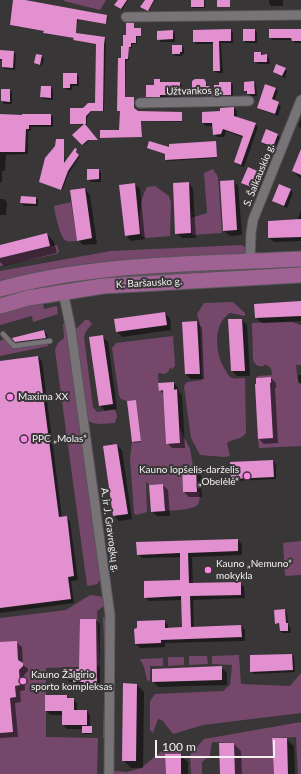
<!DOCTYPE html>
<html>
<head>
<meta charset="utf-8">
<style>
	body { margin:0 }
	#map { position:relative; width:301px; height:774px; overflow:hidden; background:#393638; font-family:Lato,sans-serif }
	canvas { display:block }
	.scale { position:absolute; left:155px; top:740px; width:120px; height:18px; box-sizing:border-box; border:2px solid #f3f0f2; border-top:0; padding-left:5px; font-size:12px; line-height:14px; white-space:nowrap; color:#f3f0f2; -webkit-text-stroke:3px #393638; paint-order:stroke }
</style>
</head>
<body>
<div id="map">
<canvas width="301" height="774"></canvas>
<div class="scale">100 m</div>
</div>
<script>
const ctx = document.querySelector('canvas').getContext('2d');
ctx.lineJoin = 'round';
function paint(path, color) { ctx.fillStyle = color; ctx.fill(path, 'evenodd'); }
function trace(path, color, width, dash) { ctx.strokeStyle = color; ctx.lineWidth = width; ctx.lineCap = dash ? 'butt' : 'round'; ctx.setLineDash(dash || []); ctx.stroke(path); }
function write(font, color, halo, rows, align = 'center') {
  ctx.font = font + ' Lato,sans-serif'; ctx.lineWidth = 4; ctx.setLineDash([]); ctx.textBaseline = 'middle'; ctx.strokeStyle = halo; ctx.fillStyle = color; for (const [text, x, y, turn = 0] of rows) {
    ctx.save(); ctx.translate(x, y); ctx.rotate((+turn || 0) * Math.PI / 180); ctx.textAlign = isNaN(turn) ? turn : align; if (halo) ctx.strokeText(text, 0, 0); ctx.fillText(text, 0, 0); ctx.restore();
  }
}
const green = new Path2D(`
	M64 0H106L100 10 64 1Z
	M213 169 218 177 222 233 192 235 191 218 207 213 204 173Z
	M155 186 169 196 171 203 170 236 147 238 142 237C138 222 139 201 147 187Z
	M71 202 77 241C74 241 70 242 67 241 60 240 55 213 54 206Z
	M57 245 59 251 57 254 0 266V258Z
	M242 245 246 248V253L243 255 0 282V271L111 251Z
	M262 267V271L1 300 0 297 70 281 148 273Z
	M43 302 44 309 57 306 58 314 33 322 32 316 0 325V313Z
	M233 302 245 313V316L230 313C212 324 215 355 226 371 227 373 229 377 232 378 235 379 241 378 245 378L246 433C240 441 236 437 227 443L230 456 224 457 200 455 191 438 184 386 187 382 202 380 200 324 197 314 204 303Z
	M85 320H89L92 324 86 331 84 337 93 407 97 412C103 412 109 409 115 410L117 416 115 423C105 423 92 427 86 418L75 333 76 329Z
	M292 322 301 325V365H296L298 383H301V446L259 448 258 439 273 438 270 383H271V377L256 378 258 376 272 375 271 368 265 364 264 366C259 367 256 366 253 360L252 323Z
	M63 324 65 325 66 329 102 577 97 584 89 586 87 585 55 350 58 343 64 338Z
	M173 336 175 366 172 369 169 368V371L165 374 158 373 159 390H163L166 444 180 443V429L190 449 193 466H182L183 492H200C199 495 200 499 199 502 197 511 173 510 165 511L163 484 149 485 146 481 147 512 136 515 134 513 130 459 132 442 141 441 136 400 127 401 121 399 119 396 112 348 116 343Z
	M4 339 13 349 48 344V346L0 356V341Z
	M301 541V575L285 576 283 543Z
	M90 595 104 597V606L97 611 100 666 46 668V737L98 738 97 774H0V618L66 610Z
	M103 617 106 619V738H103L105 661Z
	M239 655 241 684 290 686 301 673V713L203 725 173 734 162 720 158 719 153 733 150 730V701L155 694 223 691 230 685 232 665 212 664V656Z
	M189 656H207L208 664 189 665Z
	M168 657H184V665L168 666Z
	M163 658V666H150V681L147 680 144 667 140 659Z
	M301 722V774H298L296 737 272 738 274 774H235L234 743 212 742 210 755 202 762V774H191L190 755 204 739Z
	M180 746 181 754H165L166 774H114V771L127 772 141 768 162 751Z`);
const shadow = new Path2D(`
	M14 0 108 17 107 24 78 19 76 34 106 39 104 111H92L87 117V125L71 124 83 109 96 104 97 44 76 41 75 38 45 34V31L12 26 11 25Z
	M119 0H128L122 10 116 5Z
	M145 0H155L149 11 141 7Z
	M192 0H205V8H193L192 7Z
	M269 0H283V6H271L269 3Z
	M133 24 134 29 141 30V37H137V44H132V48H129V60H126L125 98 134 100V110L137 112 181 113 182 122 142 121V137L102 138 101 137 120 131 121 111 118 110 122 59 127 36Z
	M231 30 233 32V43H221L223 73H217L214 71V44H196L194 42Z
	M255 30 257 32V43H246L244 41Z
	M301 30V43H295L292 40H273L270 38Z
	M172 31 175 34V42H161L158 39Z
	M182 46 184 49V54H182V56H176L173 54Z
	M0 51 14 52 16 55 15 70 5 69 3 67V61L0 60Z
	M261 53 269 58 270 64H258L255 62Z
	M42 56 44 59 42 66 38 65 35 63Z
	M285 69 287 71 285 78 276 74 274 72Z
	M76 74 79 77V86H72V90H67L64 87Z
	M160 80 162 83H179L182 85V97H162V99H149L147 96Z
	M203 80 215 94 220 86 231 83 233 85V97L195 98 193 95Z
	M254 82 256 85 257 96H251L245 91Z
	M51 87 53 90V100L44 99 41 97Z
	M276 88 278 91 274 101 281 106 278 116 261 110 258 108Z
	M10 90 12 93V104H4L2 101Z
	M234 108 237 111V118L255 124 258 127 244 167 238 165 235 162 244 138 226 131 224 137H217L214 134 213 126H206L203 123V113L221 112Z
	M0 115 23 116 50 115 53 117V127H31V131H28V154L6 155 5 171H2V182H0Z
	M301 119V128L298 126Z
	M84 125 98 140H90L84 145 74 135Z
	M277 135 280 137 275 149 265 145 262 142Z
	M63 140 65 164 75 149 77 151 76 154 80 156 69 173 62 190 40 182Z
	M215 142 217 158 167 161 166 155 148 148H170Z
	M301 156V179L293 171Z
	M249 169 262 174 264 177 258 191 245 185 243 183Z
	M98 170 101 173V182H91L88 179Z
	M233 181 238 186 242 235 230 236 224 231Z
	M188 183 193 188 196 238H182L176 233Z
	M134 184 140 189 145 239 131 241 126 235Z
	M280 185 291 190 293 193 287 208 276 203 273 200Z
	M85 189 90 195 97 244 83 245 78 240Z
	M36 198 38 200V206H24L21 203Z
	M0 199H4L7 202 6 215H0Z
	M301 210V241L274 242 269 238 297 221Z
	M47 234 54 242 57 253 4 266 0 262V246Z
	M301 302V321L262 323 256 318Z
	M164 313 170 318 171 330 122 337 117 331Z
	M242 320 247 325 250 376H237L232 371Z
	M197 322 202 328 204 379H191L186 374Z
	M44 331 47 334 48 340 19 344 14 339Z
	M102 336 108 342 117 409 105 411 100 405Z
	M38 357 42 361 62 518 66 517 70 521 78 580 71 581 74 603 0 613V362Z
	M298 375H301V385L299 382Z
	M271 378 276 383V388H275L278 443 264 444 259 439Z
	M174 383 178 388 179 392 182 395 185 448H172L167 443 164 395 160 390Z
	M136 402 141 442 134 443 133 442Z
	M117 445 122 450 132 519 119 521 114 515Z
	M273 461 276 464V479L235 481 232 478Z
	M196 467 201 472 202 497H189L184 492Z
	M163 485 168 490 170 516H157L152 511Z
	M238 540 242 544V555L192 557 193 584 240 583 244 587 245 598 193 600 194 628 241 626 245 630V641L165 643V647L140 648 136 644 164 621 168 625V629L183 628 182 600 149 601 145 597 181 581V557L142 558 138 554Z
	M285 610 287 613 288 624 290 626 291 633H283L280 631V626L276 623Z
	M96 620 100 624V689H89L85 685H78L75 682H70L66 678 80 670Z
	M16 642 22 647 23 665 28 669V671L24 675 25 690 20 691 21 702 15 703 18 737 0 738V643Z
	M292 655 294 657 295 672 254 674 251 671Z
	M221 667 227 673V685L159 687 153 682Z
	M137 685 144 692 143 768H131L123 760Z
	M67 696 70 699H73L77 703V711H86L90 715V727L92 728V734H84L83 729H67L63 725V715H50L46 711Z
	M286 739 294 746 295 774H275Z
	M234 744 241 751 242 774H221Z
	M180 755 188 762V774H167Z`);
const building = new Path2D(`
	M13 0H25L107 15 106 24 77 19 76 33 105 37 104 45 103 111H91L86 116V124H85L98 140H88L82 145 72 135 84 124H70V108H83L88 103H95L96 44 73 40 74 38 43 33 44 31 10 25Z
	M118 0H127L121 9 114 5Z
	M145 0H154L148 11 140 7Z
	M191 0H204V7H191Z
	M217 0H230V7H217Z
	M126 23H134V28H141V36H136V43H131V47H129L128 59H125V97H134V108L138 111 182 112V121H141L142 137 100 138V130H119L120 111H117L118 58H121V46H123V35H126Z
	M231 29V41H219L220 71H213V42H193V30Z
	M243 29H255V41H243Z
	M269 29H301V41H292L291 38H269Z
	M173 30V39L157 40V31Z
	M172 45H182V52H180V54H172Z
	M0 50 14 51 13 68 2 67V59H0Z
	M254 52H261V55L267 54V62H254Z
	M36 54 42 55 40 65 34 63Z
	M276 64 286 68 282 76 273 72Z
	M63 73H77V84H70V88H63Z
	M154 79H160V82H180V95H160V97H146V85H154Z
	M195 79H204L206 82V86H209L214 91V85H219V82H231V95L192 96V81Z
	M254 81 255 94H247V91H244V82Z
	M265 84 276 88 272 99 279 102 275 114 257 108Z
	M41 86H51V98L40 97Z
	M1 89H10V102L1 101Z
	M234 107V116L256 123 241 165 234 162 243 136 223 129 221 134 213 135 212 123H202V112L220 111V108Z
	M0 114 22 115V114H51V125H29V129H26L25 152H0Z
	M266 129 278 134 273 147 261 142Z
	M56 139H64V163L75 148 77 149 76 152 79 155 68 171 61 190 39 182 45 158 55 146Z
	M149 141 169 147V144L216 141 217 157 165 160V154L147 148Z
	M301 149V175L292 171Z
	M248 167 262 173 256 189 241 183Z
	M87 169H99V179L87 180Z
	M234 180 237 230 223 231 220 181Z
	M189 182 191 233 175 234 173 183Z
	M135 183 140 234 125 236 119 185Z
	M279 184 291 189 284 206 272 201Z
	M85 188 92 238 77 241 70 190Z
	M21 196 36 197V204L20 203Z
	M301 219V237L268 238V221Z
	M47 233 50 246 0 258V245Z
	M301 301V316L255 318 254 304Z
	M165 312 167 325 116 332 114 319Z
	M228 319H242L245 371H231Z
	M197 321 200 374H185L182 322Z
	M44 330 46 338 15 342 12 338Z
	M103 335 113 404 99 406 89 337Z
	M38 356 59 517 67 516 74 576 68 577 71 599 0 608V361Z
	M271 377V383H270L273 438 258 439 255 384H256V378Z
	M174 382V390L177 389 180 443 166 444 163 390 159 391 158 383Z
	M136 400 141 441 132 442 127 401Z
	M117 444 128 514 113 516 103 446Z
	M273 460 274 477 231 479 230 462Z
	M182 466H196L197 492H183Z
	M163 484 165 511 151 512 149 485Z
	M238 539V551L188 553 189 583 241 582V595L190 596 191 627 241 625 242 637 161 640V643L135 644 134 629 137 628V621L165 620V628L182 627 181 596 144 598V581L180 580V553L137 555 136 542Z
	M285 609 286 623H288V631H280L279 623 275 624 274 610Z
	M80 619H96L97 686H84V682H73V678H65V669H79Z
	M17 641 18 660 23 663V666L19 670 20 685 15 686 16 697 10 698 13 732 0 733V642Z
	M292 654 293 670 250 672V655Z
	M222 666V680L152 682V669Z
	M123 683 137 684 136 761H122Z
	M45 695H67V698H74V710H87V725H62V711H45Z
	M82 726H92V733H82Z
	M272 738H287L288 774H274Z
	M219 743H234L235 774H220Z
	M165 754H181V774H166Z`);
const lane = new Path2D(`
	M3 334 14 346 50 341`);
const street = new Path2D(`
	M126 17 301 15
	M140 103 249 101
	M250 261 251 233 253 220 301 100
	M63 291 71 330 110 615 109 774`);
const primary = new Path2D(`
	M0 289C97 262 201 264 301 259
	M0 306 28 298 103 286 301 275`);
const markers = [
	[10,397,4,"#fc86e3"],
	[24,439,4,"#fc86e3"],
	[247,476,4,"#fc86e3"],
	[208,570,4,"#fc86e3"],
	[23,681,4,"#fc86e3"]
];
const streetNames = [
	["Užtvankos g.",194,91,-1],
	["S. Šalkauskio g.",259,175,-68],
	["K. Baršausko g.",149,283,-3],
	["A. ir J. Gravrogkų g.",110,530,82]
];
const poiNames = [
	["Maxima XX",18,397],
	["PPC „Molas“",32,439],
	["Kauno lopšelis-darželis",239,470,"right"],
	["„Obelėlė“",239,482,"right"],
	["Kauno „Nemuno“",216,564],
	["mokykla",216,576],
	["Kauno Žalgirio",31,675],
	["sporto kompleksas",31,687]
];
paint(green, '#75486b');
paint(shadow, '#0007');
paint(building, '#e290cf');
trace(lane, '#575457', 6);
trace(street, '#575457', 11);
trace(primary, '#575457', 17);
trace(lane, '#777376', 4.5);
trace(street, '#777376', 9);
trace(primary, '#9f6292', 15);
for (const [x, y, r, color] of markers) { const dot = new Path2D(); dot.arc(x, y, r, 0, 2 * Math.PI); ctx.fillStyle = color; ctx.fill(dot); trace(dot, '#393638', 1.5); }
write('10px', '#f3f0f2', '#393638', streetNames);
write('10px', '#f3f0f2', '#393638', poiNames, 'left');
</script>
</body>
</html>
